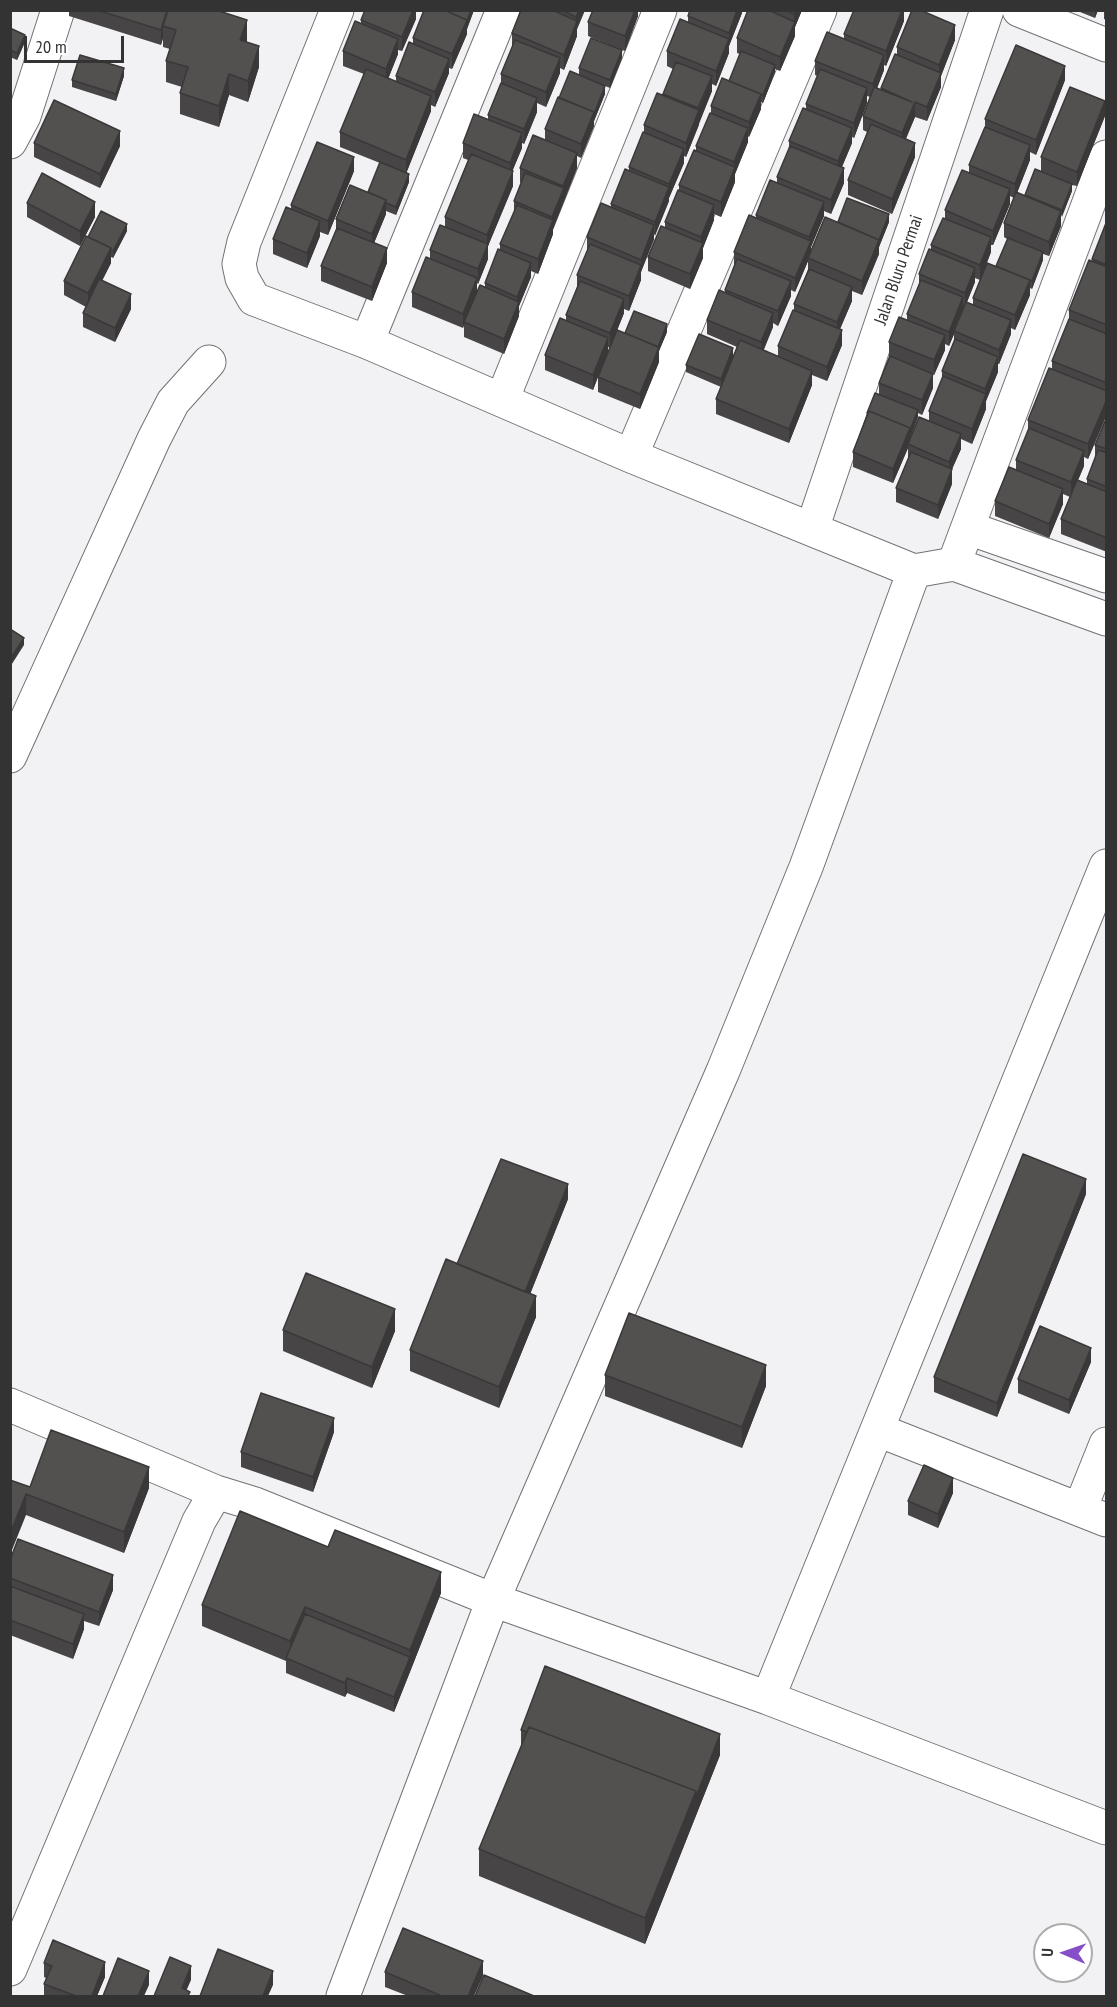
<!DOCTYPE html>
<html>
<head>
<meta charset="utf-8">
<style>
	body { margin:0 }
	#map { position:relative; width:1117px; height:2007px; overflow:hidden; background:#f2f1f4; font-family:"PT Sans Narrow",sans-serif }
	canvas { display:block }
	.frame { position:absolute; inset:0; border:12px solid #333334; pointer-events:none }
	.north { position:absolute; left:1033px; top:1923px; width:60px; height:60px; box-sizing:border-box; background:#fff; border:2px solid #adadae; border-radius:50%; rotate:272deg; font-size:16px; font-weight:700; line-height:24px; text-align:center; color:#333334 }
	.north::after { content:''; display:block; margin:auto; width:21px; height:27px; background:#874fc7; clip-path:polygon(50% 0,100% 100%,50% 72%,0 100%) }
	.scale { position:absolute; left:24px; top:36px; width:100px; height:27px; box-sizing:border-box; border:3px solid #333334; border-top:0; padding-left:8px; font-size:18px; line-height:21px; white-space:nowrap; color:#333334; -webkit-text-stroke:4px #fff; paint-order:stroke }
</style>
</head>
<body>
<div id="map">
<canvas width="1117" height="2007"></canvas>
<div class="frame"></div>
<div class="north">U</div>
<div class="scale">20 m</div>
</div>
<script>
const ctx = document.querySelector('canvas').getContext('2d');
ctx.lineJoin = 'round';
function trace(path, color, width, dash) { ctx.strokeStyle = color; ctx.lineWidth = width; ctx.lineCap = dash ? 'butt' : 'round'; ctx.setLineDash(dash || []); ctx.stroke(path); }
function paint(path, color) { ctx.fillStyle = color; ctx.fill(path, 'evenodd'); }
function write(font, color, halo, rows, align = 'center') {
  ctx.font = font + ' "PT Sans Narrow",sans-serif'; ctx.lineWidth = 6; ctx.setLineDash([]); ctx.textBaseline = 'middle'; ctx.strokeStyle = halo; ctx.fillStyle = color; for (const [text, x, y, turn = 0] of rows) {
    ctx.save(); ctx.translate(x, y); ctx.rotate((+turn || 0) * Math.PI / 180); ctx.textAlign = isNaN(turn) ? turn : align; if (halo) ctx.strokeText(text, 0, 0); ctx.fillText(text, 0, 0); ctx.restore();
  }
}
const minor = new Path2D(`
	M337 10 244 242 239 264 242 278 254 299 367 342 631 456 914 571 954 564 1106 619
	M1019 10 1106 45
	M10 142 24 116 58 10
	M367 342 503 10
	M502 400 660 10
	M631 456 820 10
	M968 528 1106 576
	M812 529 987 10
	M954 564 1106 157
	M10 756 154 439 173 402 209 362
	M10 1405 216 1492
	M878 1430 1106 1520
	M1080 1509 1106 1444
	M768 1698 1106 866
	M10 1969 199 1521 216 1492 255 1504 493 1600 768 1698 1106 1828
	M343 1996 493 1600 723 1071 806 867 914 571`);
const wall = new Path2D(`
	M69 10H216L246 42 259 67 248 102 229 95 219 127 180 114V93L182 87 166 82V61L170 49 163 47V38L161 45 69 16Z
	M416 10V19L402 51 398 50V54L388 79 396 81V76L413 44V38L424 10H474L467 29V34L452 69 449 68V73L435 107 431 105V111L406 173 409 182 396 215 386 211V214L374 243 387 263 372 301 321 281V266L336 230V219L368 192 380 163 340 147V132L364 74 343 66V51L361 24V20Z
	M521 10H585L577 29V36L564 70 560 68V73L546 107 537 103V112L524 144 522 143V148L512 171 513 186 488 246V259L478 284 477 283V292L485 287V283L500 250V244L514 213V201L521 183 520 182V168L545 140V129L559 98 579 75V68L622 58 610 88 581 76 605 94 594 121V126L581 158 577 156V168L553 229V234L538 274 531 271V277L519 306V316L504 354 464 337V323L463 328 412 307V292L430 258V250L445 227V217L468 160 463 158V143L488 119V115L501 83V74L512 48V33Z
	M638 10V16L625 51 588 36V22Z
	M742 10V13L729 46V53L716 86 712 84V91L699 122V125L686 157 684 156V163L669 198V201L654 236 641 272V280L629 311 624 309V313L610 348 608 347 593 390 545 370V355L566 321V315L577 287V275L587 251V237L611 207V204L629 171V167L644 133V125L663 95 673 69 667 66V51L688 22V16Z
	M748 10H802L795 27V36L780 71 775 69V72L763 103 761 102V109L749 137 748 136V142L735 174V182L721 217 714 214V220L703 248V258L690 289 648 271V257L665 228V222L679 190V185L696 151V146L711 113V106L729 81 740 54 737 53V38Z
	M904 10V21L886 66 884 65V70L877 88 881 90 897 55V47L955 40 941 76V87L927 121 915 117 906 139 915 157 892 214 848 195V180L867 132 863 130V116L870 97 867 96V103L854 138 852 137V143L842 167 844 183 831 214 824 211V216L811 247V253L838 222H889L879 247V254L862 295 852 291V301L840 329 842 345 827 381 812 375V385L789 443 716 414V399L721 387 686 372V365L733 356 737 347 707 334V320L725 293V290L734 267V252L756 218V215L777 183V177L789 150V141L806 109V104L818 76 815 75V61L844 39V34ZM808 261V270L794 304V310L778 346V356L763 350 773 327V323L778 326 791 296V290L795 292Z
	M1075 10H1098L1095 18Z
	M1104 10H1107V20L1104 19Z
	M10 28 25 42 17 60 10 57Z
	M124 76 116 101 72 87V80Z
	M1065 80 1036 155 1030 152V160L1017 193 1025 196 1041 171V157L1105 116 1077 186 1072 185V191L1061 217V226L1049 256 1043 254V260L1032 289 1030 288V295L1015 330 1011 328V334L999 364H998V372L986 401V409L972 444 961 439V449L952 469V484L938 519 896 502V488L908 459V448L893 483 853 467V452L867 413 879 394V383L889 357V342L907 320V314L919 284V274L931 250V245L945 218V210L969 173V165L985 127V119ZM1010 196 1014 198 1004 223V237L1007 239 996 266 985 268 991 252V245H993L1010 204ZM975 278 980 280 973 298V305L967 302 975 282ZM954 334V342L942 371V378L929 411V421L910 439 918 417V413L922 415 933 388V374L934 375 945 350V344L949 346Z
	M34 143 120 146 100 188 34 157Z
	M354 171 328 235 320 232V236L307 268 273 254V239L291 209V205Z
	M27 203 95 217 80 246 27 217Z
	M1107 216V414L1088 459 1084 457V466L1078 480 1087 484V479L1095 458V445L1107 421V552L1061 534V519L1070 497 1063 494V504L1049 538 995 516V501L1016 470V460L1028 430V420L1052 369V361L1069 319V310L1092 261 1105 226V219Z
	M127 231 113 258 111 257V263L102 281 131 309 115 342 83 327V313L86 307 64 295V281L88 237Z
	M667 332 659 351V362L640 409 598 392V377L625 333Z
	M1086 1194 997 1417 934 1392V1377Z
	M568 1199 530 1294 536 1317 499 1408 410 1371V1350L457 1264Z
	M283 1330 395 1331 372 1388 283 1351Z
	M1091 1362 1069 1414 1018 1393V1379Z
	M605 1375 766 1386 742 1448 605 1396Z
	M334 1432 313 1492 241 1467V1452Z
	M10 1480 30 1487 149 1488 124 1553 26 1515Z
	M953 1493 938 1528 908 1515V1501Z
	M10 1560 113 1590 99 1626 84 1621V1629L73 1659 10 1635Z
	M441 1593 394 1712 347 1693 345 1697 286 1673V1661L202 1626V1605Z
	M521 1730 720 1755 645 1944 479 1876V1849L521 1747Z
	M44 1963 105 1977 97 1996H44V1984L46 1978 44 1977Z
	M385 1972 474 1996H408L385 1987Z`);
const shadedWall = new Path2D(`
	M167 10 163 26V38L161 45V30Z
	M413 10H416V19L402 51V37Z
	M471 10H474L467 29V21Z
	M579 10H585L577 29V36L564 70V55L576 24V17Z
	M635 10H638V16L625 51V36Z
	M737 10H742V13L729 46V53L716 86V71L729 40V33Z
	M796 10H802L795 27V36L780 71V57L794 24V14Z
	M902 10H904V21L886 66V51Z
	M1095 10H1098L1095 18Z
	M247 20V41L240 61V40Z
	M467 20V34L452 69V54Z
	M955 25V40L941 76V87L927 121V107L939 76V65Z
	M25 35V42L17 60V53Z
	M398 39V54L386 84V69Z
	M259 46V67L248 102V81Z
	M622 50V58L610 88V80Z
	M884 55V70L873 99V84Z
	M560 58V73L546 107V92Z
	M449 59V73L435 107V92Z
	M775 65V72L763 103V95Z
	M1065 66V80L1036 155V140Z
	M124 68V76L116 101V94Z
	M229 74V95L219 127V106Z
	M712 76V91L686 157V143Z
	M605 86V94L594 121V114Z
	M867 88V103L854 138V123Z
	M761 94V109L749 137V122Z
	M431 96V111L406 174V160Z
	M537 98V112L524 144V129Z
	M1105 101V116L1077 186V172Z
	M915 102V117L902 147V133Z
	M594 112V126L581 158V144Z
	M748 128V142L735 174V182L721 217V202L734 169V162Z
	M852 128V143L838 176V161Z
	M120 131V146L100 188V174Z
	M522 133V148L510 177V163Z
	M915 143V157L892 214V199Z
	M1030 145V160L1015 198V184Z
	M684 149V163L669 198V184Z
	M577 153V168L553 229V234L538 274V259L552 222V217L563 189V186Z
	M354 157V171L328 235V221Z
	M844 168V183L831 214V200Z
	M513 171V186L488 246V259L478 284V269L487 247V235Z
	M409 174V182L396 215V207Z
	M1072 184V191L1062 217V210Z
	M669 187V201L655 236V222Z
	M1010 189V204L993 245V231Z
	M386 200V214L372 248V234Z
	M95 202V217L80 246V231Z
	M824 202V216L811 247V255L808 258V261L795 292V278L809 244V237Z
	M714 205V220L703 248V258L690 289V274L701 247V237Z
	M1061 211V226L1049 256V242Z
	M889 214V222L879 247V240Z
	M320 221V236L307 268V253Z
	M127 224V231L113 258V251Z
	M654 225V240L641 272V280L629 311V296L641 267V260Z
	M991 237V252L980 280V265Z
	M879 240V254L862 295V281Z
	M111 248V263L88 308V293Z
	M387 248V263L372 301V287Z
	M1043 252V260L1032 289V281Z
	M531 263V277L519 306V316L504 354V339L517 307V297Z
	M975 268V282L965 307V293Z
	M477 278V293L463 328V314Z
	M1030 280V295L1015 330V315Z
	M791 281V296L778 326V311Z
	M852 287V301L837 336V322Z
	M131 294V309L115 342V328Z
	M963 297V312L954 331V334L949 346V332Z
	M624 299V313L610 348V333Z
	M773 313V327L761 357V342Z
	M1011 320V334L999 364V350Z
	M667 324V332L659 351V362L640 409V394Z
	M842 330V345L827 381V367Z
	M945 335V350L934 375V360Z
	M608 338V352L593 390V375Z
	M733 348V356L721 387V379Z
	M998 357V372L986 401V409L972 444V429L985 396V389Z
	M812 371V385L789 443V429Z
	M933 374V388L922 415V400Z
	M1107 399V414L1088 459V444Z
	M918 410V417L910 437V430Z
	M910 428V443L908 444V448L893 483V469Z
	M961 434V449L949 476V462Z
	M1084 451V466L1071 497V482Z
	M952 469V484L938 519V505Z
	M1063 489V504L1049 538V524Z
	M24 638V645L10 667V659Z
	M1086 1179V1194L997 1417V1403Z
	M568 1184V1199L523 1312V1297Z
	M536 1296V1317L499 1408V1387Z
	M395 1309V1331L372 1388V1367Z
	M1091 1348V1362L1069 1414V1400Z
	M766 1365V1386L742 1448V1427Z
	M334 1418V1432L313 1492V1477Z
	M149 1467V1488L124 1553V1532Z
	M953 1478V1493L938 1528V1514Z
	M26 1494V1515L10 1555V1534Z
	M441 1572V1593L410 1672V1650Z
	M113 1575V1590L99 1626V1612Z
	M305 1607V1628L290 1660V1641Z
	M84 1614V1629L73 1659V1644Z
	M410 1657V1672L394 1712V1697Z
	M347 1678V1693L345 1697V1683Z
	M720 1734V1755L645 1944V1918L696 1791Z
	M483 1961V1976L474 1996H468Z
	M105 1962V1977L97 1996H92Z
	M191 1966V1980L184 1996 182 1988Z
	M149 1971V1985L144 1996H138Z
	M273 1971V1985L268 1996H263Z`);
const building = new Path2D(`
	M97 10H167L161 30Z
	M168 10H216L247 20 240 40 259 46 248 81 229 74 219 106 180 93 188 67 166 61 176 30 163 26Z
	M365 10H413L402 37 361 20Z
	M424 10H444L467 20 452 54 413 38Z
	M444 10H471L467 21V20Z
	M521 10H552L577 21 564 55 512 33Z
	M561 10H579L576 17Z
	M593 10H635L625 36 588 22Z
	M690 10H737L729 33 688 16Z
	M748 10H768L795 22 780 57 737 38Z
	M785 10H796L794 14Z
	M854 10H902L886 51 844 34Z
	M912 10H920L955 25 939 65 897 47Z
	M680 19 729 39 716 71 667 51Z
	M355 21 398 39 386 69 343 51Z
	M10 28 25 35 17 53 10 50Z
	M827 32 884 55 873 84 815 61Z
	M591 38 622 50 610 80 579 68Z
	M515 40 560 58 546 92 501 74Z
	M409 42 449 59 435 92 396 76Z
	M1016 45 1065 66 1036 140 985 119Z
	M741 51 775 65 763 95 729 81Z
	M895 54 941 73 927 107 915 102 902 133 863 116 874 87 912 102 881 88Z
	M80 55 124 68 116 94 72 80Z
	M676 62 712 76 698 108 663 94Z
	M366 69 431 96 406 160 340 132Z
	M820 69 867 88 854 123 806 104Z
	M570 71 605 86 594 114V112L559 98Z
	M722 78 761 94 749 122 711 106Z
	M501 83 537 98 524 129 488 115Z
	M1070 87 1105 101 1077 172 1041 157Z
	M657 93 699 110 686 143 644 125Z
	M558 97 594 112 581 144 545 129Z
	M54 100 120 131 100 174 34 143Z
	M803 108 852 128 838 161 789 141Z
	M710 113 748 128 734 162 696 146Z
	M474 114 522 133 510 163 463 143Z
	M871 124 915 143 892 199 848 180Z
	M985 127 1030 145 1015 184 969 165Z
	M643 132 684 149 669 184 629 167Z
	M533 135 577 153 563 186 520 168Z
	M317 142 354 157 328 221 291 205Z
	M790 146 844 168 831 200 777 177Z
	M694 150 735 167 721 202 679 185Z
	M471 154 513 171 487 235 445 217Z
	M380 162 409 174 396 207 386 203V200L368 192Z
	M625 169 669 187 655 222 611 204Z
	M1035 169 1072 184 1062 210 1025 195Z
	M962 170 1010 189 993 231 945 210Z
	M42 173 95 202 80 231 27 203Z
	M525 173 564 188 552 217 514 201Z
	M770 180 824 202 809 237 756 215Z
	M350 185 386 200 372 234 336 219Z
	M678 190 714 205 701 237 665 222Z
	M1016 192 1061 211 1049 242 1004 223Z
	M847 198 889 214 879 240 838 222Z
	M601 203 654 225 641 260 587 237Z
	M517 205 553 220 538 259 500 244Z
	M286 207 320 221 307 253 273 239Z
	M101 211 127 224 113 251 110 249 111 248 88 237Z
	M749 215 811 241 795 278 734 252Z
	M825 217 879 240 862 281 808 258Z
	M943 218 991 237 980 265 931 245Z
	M1106 223H1107V265L1092 259Z
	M440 225 488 244 478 269 430 250Z
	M661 226 703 243 690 274 648 257Z
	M337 228 387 248 372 287 321 266Z
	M86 236 111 248 88 293 64 281Z
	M1008 238 1043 252 1032 281 996 266Z
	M590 244 641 265 629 296 577 275Z
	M498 249 531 263 517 297 485 283Z
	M929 249 975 268 965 293 919 274Z
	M426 257 477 278 463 314 412 292Z
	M737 259 791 281 778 311 725 290Z
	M1089 260 1107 267V325L1069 310Z
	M987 263 1030 280 1015 315 973 298Z
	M809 269 852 287 837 322 794 304Z
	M99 279 131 294 115 328 83 313Z
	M921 280 963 297 949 332 907 314Z
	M580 281 624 299 610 333 566 315Z
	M480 285 519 302 504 339 464 322Z
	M719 290 773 313 761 342 707 320Z
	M966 302 1011 320 999 350 954 331Z
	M793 310 842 330 827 367 778 346Z
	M634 311 667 324 658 347 625 333Z
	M899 317 945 335 934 360 889 342Z
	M560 318 608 338 593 375 545 355Z
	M1069 319 1107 334V383L1052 361Z
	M617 330 659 347 640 394 598 377Z
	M699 334 733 348 721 379 686 365Z
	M955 339 998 357 985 389 942 371Z
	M740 340 812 371 789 429 716 399Z
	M890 356 933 374 922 400 879 383Z
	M1049 368 1107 391V399L1088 444 1028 420Z
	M943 376 986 394 972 429 929 411Z
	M875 393 918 410 910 430V428L869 411 867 413Z
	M869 411 910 428 893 469 853 452Z
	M919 417 961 434 949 462 908 444Z
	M1105 421H1107V449L1095 445Z
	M1029 428 1084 451 1071 482 1016 460Z
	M1098 450 1107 453V487L1087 479Z
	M911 452 952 469 938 505 896 488Z
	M1009 467 1063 489 1049 524 995 501Z
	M1077 480 1107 492V538L1061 519Z
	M10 629 24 638 10 659Z
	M1023 1154 1086 1179 997 1403 934 1377Z
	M501 1159 568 1184 525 1292 457 1264Z
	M446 1259 536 1296 499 1387 410 1350Z
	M306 1273 395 1309 372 1367 283 1330Z
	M629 1313 766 1365 742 1427 605 1375Z
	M1040 1326 1091 1348 1069 1400 1018 1379Z
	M261 1393 334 1418 313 1477 241 1452Z
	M51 1430 149 1467 124 1532 26 1494 10 1534V1480L30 1487Z
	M924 1465 953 1478 938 1514 908 1501Z
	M240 1511 328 1547 335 1530 441 1572 410 1650 305 1607 290 1641 202 1605Z
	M18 1539 113 1575 99 1612 10 1578V1560Z
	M10 1586 84 1614 73 1644 10 1620Z
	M305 1614 410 1657 394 1697 347 1678 345 1683 286 1658Z
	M545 1666 720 1734 696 1797V1791L529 1727 527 1732 521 1730Z
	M529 1727 696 1791 645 1918 479 1849Z
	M403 1928 483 1961 468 1996H442L385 1972Z
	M53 1940 105 1962 92 1996H76L44 1984 52 1966 44 1963Z
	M218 1949 273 1971 263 1996H200Z
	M170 1957 191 1966 182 1988 190 1992 188 1996H154Z
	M118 1958 149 1971 138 1996H103Z
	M484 1975 534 1996H475Z`);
const streetNames = [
	["Jalan Bluru Permai",899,270,-71]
];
trace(minor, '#727274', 35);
trace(minor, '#fff', 33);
paint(wall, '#474545');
paint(shadedWall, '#3a3838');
paint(building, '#535050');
trace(building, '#3a3838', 1.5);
write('18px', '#333334', '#fff', streetNames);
</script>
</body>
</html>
